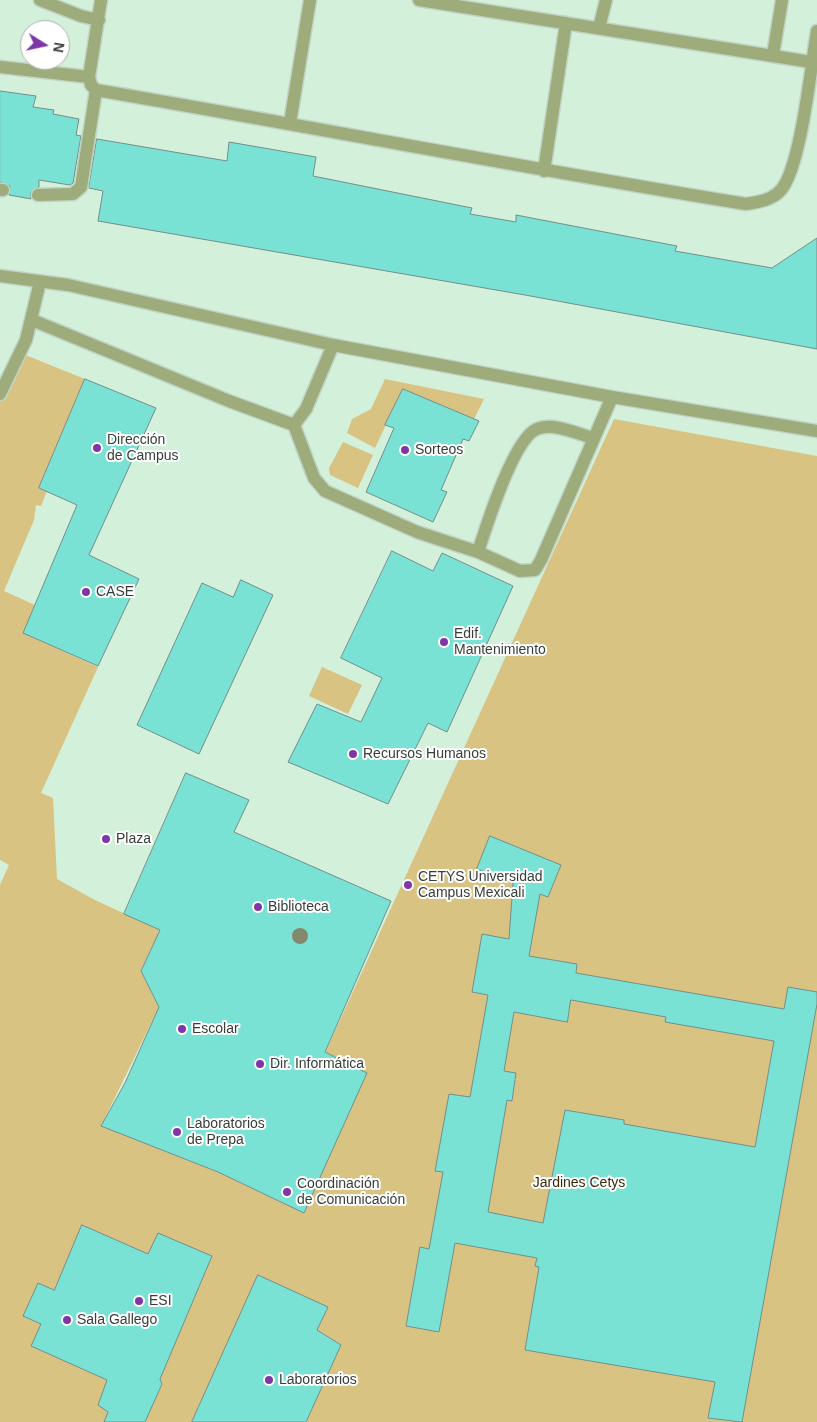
<!DOCTYPE html>
<html>
<head>
<meta charset="utf-8">
<style>
	body { margin:0 }
	#map { position:relative; width:817px; height:1422px; overflow:hidden; background:#e3fae9; font-family:Arial,sans-serif }
	canvas { display:block }
	.north { position:absolute; left:20px; top:20px; width:50px; height:50px; box-sizing:border-box; background:#fff; border:1px solid #aeb2af; border-radius:50%; rotate:100deg; font-size:14px; font-weight:700; line-height:20px; text-align:center; color:#353e37 }
	.north::after { content:''; display:block; margin:auto; width:18px; height:22px; background:#7f36a8; clip-path:polygon(50% 0,100% 100%,50% 72%,0 100%) }
</style>
</head>
<body>
<div id="map">
<canvas width="817" height="1422"></canvas>
<div class="north">N</div>
</div>
<script>
const ctx = document.querySelector('canvas').getContext('2d');
ctx.lineJoin = 'round';
function paint(path, color) { ctx.fillStyle = color; ctx.fill(path, 'evenodd'); }
function trace(path, color, width, dash) { ctx.strokeStyle = color; ctx.lineWidth = width; ctx.lineCap = dash ? 'butt' : 'round'; ctx.setLineDash(dash || []); ctx.stroke(path); }
function write(font, color, halo, rows, align = 'center') {
  ctx.font = font + ' Arial,sans-serif'; ctx.lineWidth = 4; ctx.setLineDash([]); ctx.textBaseline = 'middle'; ctx.strokeStyle = halo; ctx.fillStyle = color; for (const [text, x, y, turn = 0] of rows) {
    ctx.save(); ctx.translate(x, y); ctx.rotate((+turn || 0) * Math.PI / 180); ctx.textAlign = isNaN(turn) ? turn : align; if (halo) ctx.strokeText(text, 0, 0); ctx.fillText(text, 0, 0); ctx.restore();
  }
}
const built = new Path2D(`
	M0 0H817V1422H0ZM30 30H60V60H30Z`);
const green = new Path2D(`
	M23 354 85 379 39 487 47 491 41 506 36 505 34 520 4 591 35 605 23 633 98 667 41 793 53 798 57 879 95 900 160 930 141 970 159 1007 101 1126 218 1172 304 1213 366 1073 325 1053 614 419 817 456V1422H0V885L9 865 0 860V399Z
	M385 379 484 399 474 419 403 389 375 448 347 433 352 419 371 409Z
	M343 442 373 455 358 488 330 475 329 468Z
	M322 667 362 685 348 714 309 696Z`);
const building = new Path2D(`
	M0 91 36 96 33 107 54 110 53 114 79 119 76 135 81 136 73 183 70 185 39 180V187L31 192V199L9 195 10 186 0 182Z
	M97 139 227 161 229 142 316 157 313 176 472 208 470 214 516 222V215L677 246 675 251 772 268 817 238V349L525 295 98 221 103 191 89 188Z
	M85 379 156 408 89 555 139 579 98 666 23 633 77 505 39 488Z
	M403 389 479 421 469 441 463 439 441 490 447 492 433 522 366 492 394 428 385 425Z
	M392 551 433 571 442 553 513 586 447 732 428 723 388 804 288 762 317 704 361 722 382 678 341 658Z
	M241 580 273 595 199 754 137 725 202 583 233 597Z
	M186 773 249 800 234 832 391 901 325 1052 367 1073 304 1213 218 1172 101 1126 125 1083 159 1007 141 971 160 930 124 914Z
	M490 836 561 865 548 897 540 894 529 956 577 964 576 973 784 1009 788 987 817 992V1004L742 1422 708 1418 715 1382 525 1350 539 1267 535 1266 537 1258 455 1243 439 1332 406 1326 420 1247 429 1249 443 1172 435 1171 449 1094 470 1097 488 995 472 992 482 934 509 939 513 883 477 869ZM571 1000 666 1017 665 1022 774 1041 755 1147 624 1124V1120L565 1110 543 1223 488 1212 507 1100 512 1101 516 1073 504 1071 514 1012 567 1022Z
	M82 1225 148 1254 158 1233 212 1256 160 1379 162 1384 145 1422H104L108 1412 98 1405 107 1380 31 1346 41 1324 23 1316 38 1283 54 1290Z
	M258 1275 328 1307 317 1330 341 1345 306 1422H192Z`);
const lane = new Path2D(`
	M40 0 81 16 99 20
	M101 0 89 77 91 85 96 90C313 127 529 169 746 204 759 202 772 200 781 190 801 167 811 65 817 31
	M419 0 811 62
	M599 28 606 0
	M773 55 782 0
	M0 67 89 77
	M290 123 310 0
	M544 171 566 23
	M0 190H3
	M38 195 73 194 81 187 96 90
	M0 276 68 285 333 345 612 397 817 431
	M32 320 229 401 294 425 306 409 333 345
	M0 394 26 340 40 282
	M294 425 314 478 325 491 417 532 478 552 520 571 535 570 541 560 612 397
	M478 552C486 527 514 438 537 429 553 422 578 434 593 438`);
const trees = [
	[300,936]
];
const markers = [
	[97,448,5,"#7f36a8"],
	[405,450,5,"#7f36a8"],
	[86,592,5,"#7f36a8"],
	[444,642,5,"#7f36a8"],
	[353,754,5,"#7f36a8"],
	[106,839,5,"#7f36a8"],
	[408,885,5,"#7f36a8"],
	[258,907,5,"#7f36a8"],
	[182,1029,5,"#7f36a8"],
	[260,1064,5,"#7f36a8"],
	[177,1132,5,"#7f36a8"],
	[287,1192,5,"#7f36a8"],
	[139,1301,5,"#7f36a8"],
	[67,1320,5,"#7f36a8"],
	[269,1380,5,"#7f36a8"]
];
const poiNames = [
	["Dirección",107,440],
	["de Campus",107,456],
	["Sorteos",415,450],
	["CASE",96,592],
	["Edif.",454,634],
	["Mantenimiento",454,650],
	["Recursos Humanos",363,754],
	["Plaza",116,839],
	["CETYS Universidad",418,877],
	["Campus Mexicali",418,893],
	["Biblioteca",268,907],
	["Escolar",192,1029],
	["Dir. Informática",270,1064],
	["Laboratorios",187,1124],
	["de Prepa",187,1140],
	["Coordinación",297,1184],
	["de Comunicación",297,1200],
	["ESI",149,1301],
	["Sala Gallego",77,1320],
	["Laboratorios",279,1380]
];
const parkNames = [
	["Jardines Cetys",579,1183]
];
paint(built, '#d3f0db');
paint(green, '#d9c383');
paint(building, '#7ae2d5');
trace(building, '#738f8b', 1);
trace(lane, '#c0d4c5', 15);
trace(lane, '#9dac7a', 12);
ctx.fillStyle = '#84886e';
for (const [x, y] of trees) { ctx.beginPath(); ctx.arc(x, y, 8, 0, 2 * Math.PI); ctx.fill(); }
for (const [x, y, r, color] of markers) { const dot = new Path2D(); dot.arc(x, y, r, 0, 2 * Math.PI); ctx.fillStyle = color; ctx.fill(dot); trace(dot, '#fff', 2); }
write('14px', '#353e37', '#fff', poiNames, 'left');
write('14px', '#362b09', '#fff', parkNames);
</script>
</body>
</html>
